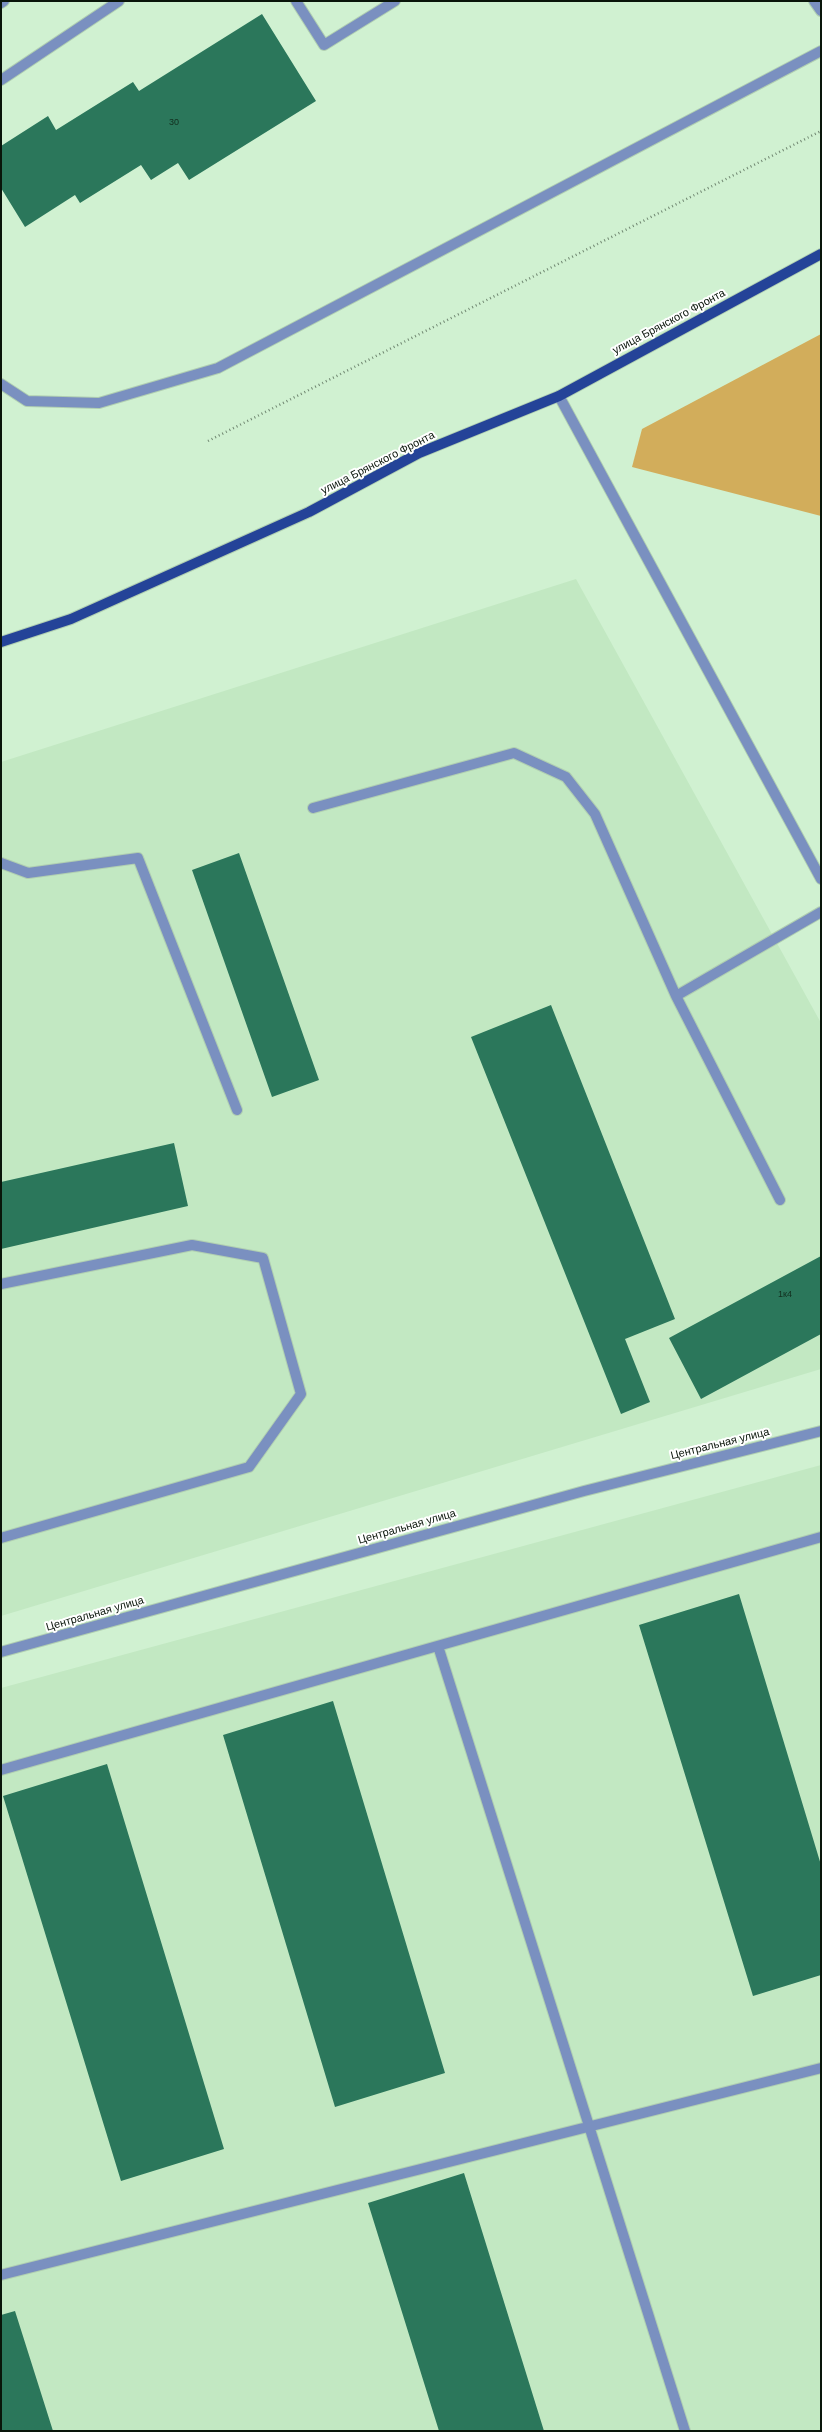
<!DOCTYPE html>
<html>
<head>
<meta charset="utf-8">
<style>
	body { margin:0 }
	#map { position:relative; width:822px; height:2432px; overflow:hidden; background:#d0f1d1; font-family:Arial,sans-serif }
	canvas { display:block }
	.frame { position:absolute; inset:0; border:2px solid #09150a; pointer-events:none }
</style>
</head>
<body>
<div id="map">
<canvas width="822" height="2432"></canvas>
<div class="frame"></div>
</div>
<script>
const ctx = document.querySelector('canvas').getContext('2d');
ctx.lineJoin = 'round';
function paint(path, color) { ctx.fillStyle = color; ctx.fill(path, 'evenodd'); }
function trace(path, color, width, dash) { ctx.strokeStyle = color; ctx.lineWidth = width; ctx.lineCap = dash ? 'butt' : 'round'; ctx.setLineDash(dash || []); ctx.stroke(path); }
function write(font, color, halo, rows, align = 'center') {
  ctx.font = font + ' Arial,sans-serif'; ctx.lineWidth = 4; ctx.setLineDash([]); ctx.textBaseline = 'middle'; ctx.strokeStyle = halo; ctx.fillStyle = color; for (const [text, x, y, turn = 0] of rows) {
    ctx.save(); ctx.translate(x, y); ctx.rotate((+turn || 0) * Math.PI / 180); ctx.textAlign = isNaN(turn) ? turn : align; if (halo) ctx.strokeText(text, 0, 0); ctx.fillText(text, 0, 0); ctx.restore();
  }
}
const built = new Path2D(`
	M576 579 821 1023V1369L1 1616V762Z
	M821 1465V2431H1V1688Z`);
const forest = new Path2D(`
	M821 334V516L632 467 642 429Z`);
const building = new Path2D(`
	M262 14 316 101 189 180 178 163 151 180 141 165 80 203 75 195 25 227 1 188V146L48 116 56 130 133 82 139 91Z
	M239 853 319 1080 272 1097 192 870Z
	M551 1005 675 1319 625 1339 650 1402 621 1414 471 1037Z
	M174 1143 188 1206 1 1249V1182Z
	M821 1256V1334L701 1399 669 1338Z
	M739 1594 821 1865V1975L753 1996 639 1625Z
	M333 1701 445 2073 335 2107 223 1735Z
	M107 1764 224 2149 121 2181 3 1796Z
	M464 2173 544 2431H439L368 2203Z
	M15 2311 53 2431H1V2315Z`);
const path = new Path2D(`
	M208 441 821 131`);
const lane = new Path2D(`
	M296 1 324 45 395 1
	M1 3 4 1
	M1 80 119 1
	M1 384 27 401 99 403 218 368 821 51
	M313 808 514 753 566 777 595 814 676 996 780 1200
	M1 863 28 873 138 858 237 1110
	M676 996 821 912
	M1 1284 192 1245 263 1258 301 1394 249 1467 1 1538
	M438 1646 685 2431
	M1 1770 821 1537
	M1 2275 821 2068`);
const street = new Path2D(`
	M814 1 821 11
	M559 396 821 879
	M1 1652 584 1491 821 1431`);
const primary = new Path2D(`
	M1 642 71 619 309 512 419 453 559 396 821 254`);
const numberNames = [
	["30",174,123],
	["1к4",785,1295]
];
const streetNames = [
	["улица Брянского Фронта",669,322,-28],
	["улица Брянского Фронта",378,463,-27],
	["Центральная улица",720,1444,-14],
	["Центральная улица",407,1527,-16],
	["Центральная улица",95,1614,-16]
];
paint(built, '#c2e8c2');
paint(forest, '#d2ad5b');
paint(building, '#2b775b');
trace(lane, '#b0ceb1', 12);
trace(street, '#b0ceb1', 12);
trace(primary, '#b0ceb1', 12);
trace(path, '#718872', 2.5, [1, 3]);
trace(lane, '#7a90c0', 10);
trace(street, '#7a90c0', 10);
trace(primary, '#244398', 10);
write('9px', '#122e1e', null, numberNames);
write('11px', '#09150a', '#fff', streetNames);
</script>
</body>
</html>
